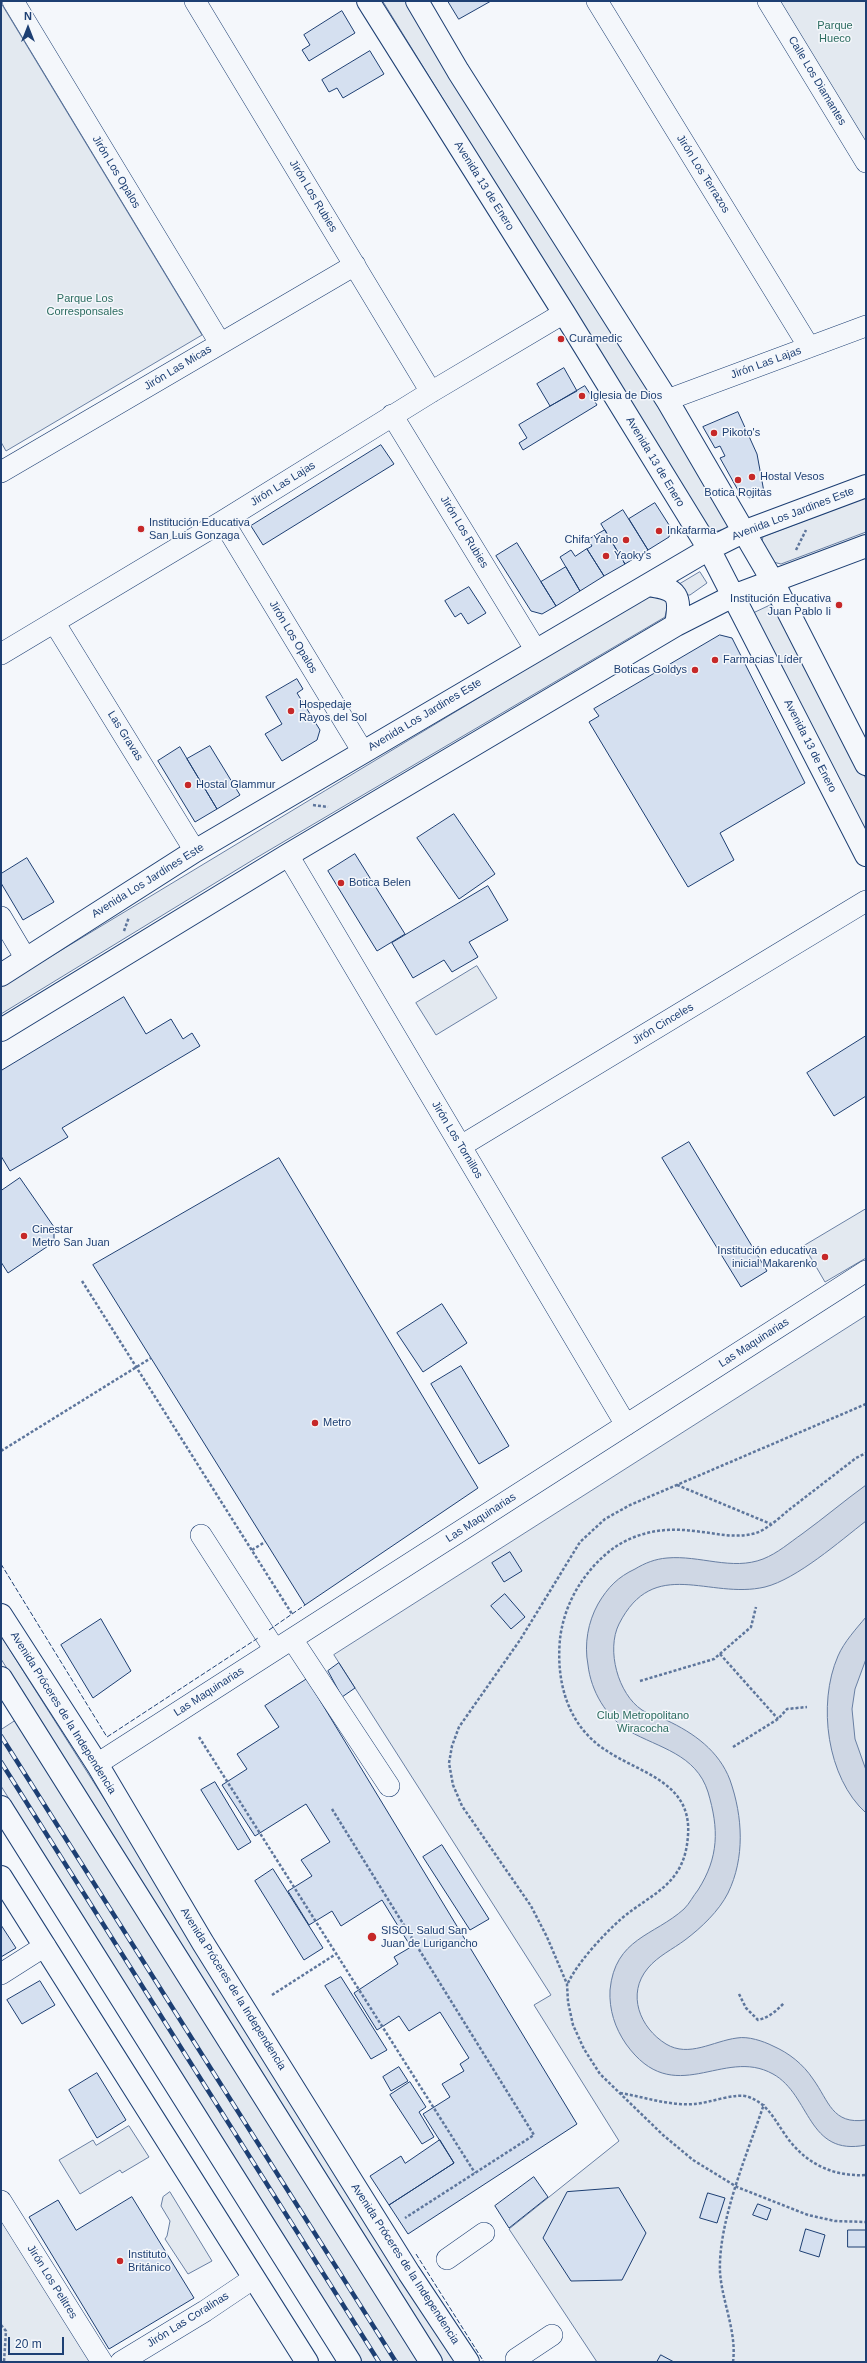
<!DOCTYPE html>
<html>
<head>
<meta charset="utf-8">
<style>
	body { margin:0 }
	#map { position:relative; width:867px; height:2363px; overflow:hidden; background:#f4f7fb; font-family:Arial,sans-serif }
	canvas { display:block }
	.frame { position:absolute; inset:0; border:2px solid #1d3f73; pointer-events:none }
	.north { position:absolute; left:8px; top:8px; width:40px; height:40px; -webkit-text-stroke:3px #f4f7fb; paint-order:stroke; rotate:0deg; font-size:11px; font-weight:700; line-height:16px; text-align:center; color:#1d3f73 }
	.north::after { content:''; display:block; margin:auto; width:14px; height:18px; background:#1d3f73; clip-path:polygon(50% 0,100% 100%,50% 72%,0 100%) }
	.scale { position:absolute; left:8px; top:2337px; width:56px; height:18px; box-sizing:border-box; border:2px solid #1d3f73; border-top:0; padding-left:5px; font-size:12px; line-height:14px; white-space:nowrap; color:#1d3f73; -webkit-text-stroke:3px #f4f7fb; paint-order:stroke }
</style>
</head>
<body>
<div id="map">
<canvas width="867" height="2363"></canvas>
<div class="frame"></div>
<div class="north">N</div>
<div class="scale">20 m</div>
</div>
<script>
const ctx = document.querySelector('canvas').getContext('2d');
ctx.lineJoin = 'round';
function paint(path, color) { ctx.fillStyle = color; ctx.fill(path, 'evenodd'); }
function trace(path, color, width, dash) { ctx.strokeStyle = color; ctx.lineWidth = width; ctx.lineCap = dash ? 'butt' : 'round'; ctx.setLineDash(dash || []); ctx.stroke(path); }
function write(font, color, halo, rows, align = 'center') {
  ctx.font = font + ' Arial,sans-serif'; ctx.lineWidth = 3; ctx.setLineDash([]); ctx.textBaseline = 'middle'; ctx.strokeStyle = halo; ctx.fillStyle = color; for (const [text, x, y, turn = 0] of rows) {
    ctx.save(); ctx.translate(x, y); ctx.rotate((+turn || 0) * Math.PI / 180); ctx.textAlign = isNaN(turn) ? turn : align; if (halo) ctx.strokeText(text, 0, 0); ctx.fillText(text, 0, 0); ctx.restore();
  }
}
const green = new Path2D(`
	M383 1H408L728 520 727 528 711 533Z
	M780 1H866V146Z
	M1 3 202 335 6 451 1 442Z
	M866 498V532L781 564 773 562 762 541 763 537Z
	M700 572 707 583 690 595H686L680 584Z
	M651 594 664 598 668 603 665 617 256 858 1 1014V987Z
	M773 604 779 609 866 779V839L754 613Z
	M477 966 497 998 436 1035 416 1003Z
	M866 1209V1258L825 1282 804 1246Z
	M866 1316V2362H597L509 2229 619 2141 534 2005 551 1995 334 1655Z
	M1 1636 461 2362H442L1 1659Z
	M18 1719 419 2362H362L1 1786V1730Z
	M129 2126 149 2157 122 2173 120 2170 80 2194 59 2160 93 2140 96 2145Z
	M170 2192 212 2261 188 2274 165 2239 167 2236 170 2221 161 2206 163 2197Z
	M1 2218 93 2362H1Z`);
const water = new Path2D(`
	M866 1485V1521C840 1541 797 1579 765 1587 709 1600 654 1555 619 1624 606 1650 618 1694 642 1710 649 1715 659 1717 666 1720 694 1733 719 1751 730 1780 743 1817 745 1858 728 1893 719 1911 701 1928 685 1940 673 1949 658 1956 648 1968 626 1994 640 2028 666 2044 689 2058 713 2041 737 2038 748 2036 763 2041 773 2046 789 2053 803 2064 813 2079 829 2101 832 2125 866 2120V2145C807 2157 811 2095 773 2074 723 2046 674 2111 626 2044 615 2028 609 2010 610 1990 615 1938 654 1936 684 1909 690 1903 693 1896 698 1890 719 1857 719 1829 708 1792 696 1754 659 1748 629 1731 606 1717 591 1691 588 1665 584 1644 588 1622 598 1604 608 1587 618 1577 635 1569 645 1563 655 1559 667 1558 700 1555 732 1571 763 1559 778 1553 789 1543 802 1534 824 1518 844 1501 866 1485Z
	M866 1617V1659L855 1689 852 1709 855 1739 866 1770V1813C827 1778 817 1704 838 1656 844 1642 856 1629 866 1617Z`);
const building = new Path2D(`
	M448 1H491L459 19Z
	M342 11 355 33 309 61 302 50 310 45 304 35Z
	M370 51 384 74 343 98 337 88 329 92 322 80Z
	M564 368 577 391 550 406 537 384Z
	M585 386 597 405 523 450 519 443 527 438 519 425Z
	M738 412 757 454 764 492 750 498 739 492 720 458 725 456 720 446 715 448 703 427Z
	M381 445 394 464 263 545 251 526Z
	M655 503 671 528 669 537 648 550 629 519Z
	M623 510 648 550 625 564 601 524Z
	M605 530 625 564 604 576 587 549 592 546 588 540Z
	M517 543 556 606 542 614 531 611 496 556Z
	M587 549 604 576 580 591 560 557 571 550 575 556Z
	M566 567 580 591 556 606 541 582Z
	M469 587 486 613 468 624 461 613 455 617 445 601Z
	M720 635 732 638 805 783 720 833 734 860 688 887 589 722 599 716 594 709Z
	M297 679 303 689 297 693 320 730 317 740 282 761 265 734 282 724 266 697Z
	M210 746 240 795 217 809 187 759Z
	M180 747 217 809 195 822 158 761Z
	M454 814 495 874 459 899 417 838Z
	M355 854 405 934 377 951 328 871Z
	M27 858 54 902 23 920 1 883V874Z
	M488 886 508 920 469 942 478 957 452 972 444 960 413 978 392 943Z
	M124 997 146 1034 171 1019 183 1039 192 1033 200 1046 62 1128 68 1137 10 1171 1 1156V1071Z
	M866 1036V1096L834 1116 807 1073Z
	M689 1142 767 1271 741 1287 662 1158Z
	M279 1158 478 1488 305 1605 93 1265Z
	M20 1178 54 1227V1242L8 1273 1 1262V1191Z
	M442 1304 467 1343 423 1372 397 1333Z
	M461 1366 509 1446 479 1464 431 1384Z
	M510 1552 522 1571 504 1582 492 1563Z
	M505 1594 525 1617 511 1629 491 1606Z
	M101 1619 131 1671 93 1698 61 1645Z
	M339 1663 355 1688 342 1697 328 1671Z
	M307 1679 577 2124 408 2234 389 2205 454 2163 423 2114 450 2097 442 2084 464 2071 460 2064 469 2058 440 2012 409 2031 399 2016 377 2030 354 1993 398 1964 394 1957 411 1947 382 1900 341 1926 332 1911 309 1925 288 1891 312 1876 301 1860 330 1842 306 1804 255 1836 222 1785 247 1769 237 1754 279 1727 265 1706Z
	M215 1782 251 1842 238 1850 201 1790Z
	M442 1845 489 1919 470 1930 423 1857Z
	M273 1869 323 1948 304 1960 255 1881Z
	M1 1925 16 1948 1 1957Z
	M341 1977 387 2050 371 2059 325 1986Z
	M40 1981 55 2005 22 2024 7 2000Z
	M399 2067 408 2081 391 2091 383 2077Z
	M97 2073 126 2120 97 2138 69 2090Z
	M410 2082 426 2107 419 2112 434 2137 422 2144 390 2095Z
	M440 2140 454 2163 389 2205 370 2176 401 2156 405 2163Z
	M534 2177 548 2197 509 2228 495 2206Z
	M619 2188 646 2233 622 2280 571 2281 543 2238 567 2192Z
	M708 2193 725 2198 717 2223 700 2218Z
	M132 2197 194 2298 109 2349 29 2217 58 2200 76 2230Z
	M758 2204 771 2209 767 2220 753 2215Z
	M806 2229 825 2235 819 2257 800 2251Z
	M848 2230H866V2247H848Z
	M661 2355 674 2362H657Z`);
const path = new Path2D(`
	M796 550 806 530
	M313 805 328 807
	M124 931 129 917
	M82 1281 292 1614
	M866 1404 630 1505 605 1519 580 1542 520 1640 459 1727 452 1746 449 1763 453 1785 462 1806 531 1906 547 1937 567 1984 568 2002 573 2025 584 2049 600 2074 663 2135 693 2160 737 2187 808 2215 835 2221 866 2222
	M1 1451 151 1358
	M677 1485 771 1524
	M252 1550 265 1542
	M720 1654 778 1719
	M640 1681 714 1659 751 1627 756 1607
	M199 1737 475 2173
	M733 1747 778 1719 787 1709 807 1707
	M332 1809 534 2135 405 2218
	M568 1983C578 1962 603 1935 621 1919 653 1892 685 1885 688 1835 692 1781 638 1773 604 1749 567 1724 556 1681 560 1639 564 1604 583 1572 611 1550 635 1532 664 1527 694 1531 715 1533 735 1539 756 1533 768 1529 780 1517 790 1509 812 1492 834 1475 856 1458L866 1453
	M739 1994 746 2008 758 2020C770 2017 776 2011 784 2003
	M272 1995 336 1954
	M620 2093C645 2097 669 2106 695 2104 709 2103 737 2092 749 2097 767 2104 773 2117 784 2133 803 2162 831 2177 866 2175
	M1 2325 6 2331 4 2362
	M733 2362C737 2332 722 2302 720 2272 718 2221 748 2152 764 2104`);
const minor = new Path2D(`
	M13 1 220 343
	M195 1 431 392
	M597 1 809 347
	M768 1 866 162
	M667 400 866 326
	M392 415 535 649
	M1 472 355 265
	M223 521 363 752
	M54 622 195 851
	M1 654 223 521 431 392 564 313
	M288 855 626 1425
	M1 917 26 959
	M461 1146 866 901
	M201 1535 275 1650
	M292 1639 389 1786
	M97 1764 866 1271
	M1 1974 45 1946
	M1 2201 102 2362
	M447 2259 484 2233
	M516 2359 552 2335
	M121 2362 205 2311 254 2278`);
const major = new Path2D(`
	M368 1 564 313 709 549 866 855
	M417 1 458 71 667 400 772 580 866 764
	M648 585C679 589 681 596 676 625
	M1 975 195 851 709 549 743 532 866 486
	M1 1030 288 855 676 625 733 596 866 546
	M1 1615 97 1764 203 1943 409 2273 468 2362
	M1 1678 431 2362
	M1 1807 350 2362
	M1 1877 307 2362`);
const rail = new Path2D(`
	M1 1736 396 2362
	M1 1762 379 2362`);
const fence = new Path2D(`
	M1 1564 107 1737 258 1638
	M269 1630 305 1605
	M416 2254 484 2362`);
const markers = [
	[561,339,4,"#c62828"],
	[582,396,4,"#c62828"],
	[714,433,4,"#c62828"],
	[752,477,4,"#c62828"],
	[738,480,4,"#c62828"],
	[141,529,4,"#c62828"],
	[659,531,4,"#c62828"],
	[626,540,4,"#c62828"],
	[606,556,4,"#c62828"],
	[839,605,4,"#c62828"],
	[715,660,4,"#c62828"],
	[695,670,4,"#c62828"],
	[291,711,4,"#c62828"],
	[188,785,4,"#c62828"],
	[341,883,4,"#c62828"],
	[24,1236,4,"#c62828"],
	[825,1257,4,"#c62828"],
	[315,1423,4,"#c62828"],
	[372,1937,5,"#c62828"],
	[120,2261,4,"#c62828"]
];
const parkNames = [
	["Parque",835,26],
	["Hueco",835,39],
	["Parque Los",85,299],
	["Corresponsales",85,312],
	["Club Metropolitano",643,1716],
	["Wiracocha",643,1729]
];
const streetNames = [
	["Calle Los Diamantes",817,81,59],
	["Jirón Los Opalos",116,172,59],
	["Jirón Los Terrazos",703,174,58],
	["Avenida 13 de Enero",484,186,58],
	["Jirón Los Rubies",313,196,59],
	["Jirón Las Lajas",766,363,-20],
	["Jirón Las Micas",178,368,-31],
	["Avenida 13 de Enero",655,462,59],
	["Jirón Las Lajas",283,484,-32],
	["Avenida Los Jardines Este",793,514,-21],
	["Jirón Los Rubies",464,532,59],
	["Jirón Los Opalos",293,637,59],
	["Avenida Los Jardines Este",425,715,-31],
	["Las Gravas",125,736,58],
	["Avenida 13 de Enero",810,746,63],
	["Avenida Los Jardines Este",148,881,-32],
	["Jirón Cinceles",663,1024,-31],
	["Jirón Los Tornillos",457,1140,59],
	["Las Maquinarias",754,1343,-33],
	["Las Maquinarias",481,1518,-33],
	["Las Maquinarias",209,1692,-33],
	["Avenida Próceres de la Independencia",63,1713,58],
	["Avenida Próceres de la Independencia",233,1989,58],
	["Avenida Próceres de la Independencia",405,2264,57],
	["Jirón Los Pelitres",52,2282,58],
	["Jirón Las Coralinas",188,2320,-32]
];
const poiNames = [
	["Curamedic",569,339],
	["Iglesia de Dios",590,396],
	["Pikoto's",722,433],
	["Hostal Vesos",760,477],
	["Botica Rojitas",738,493,"center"],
	["Institución Educativa",149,523],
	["San Luis Gonzaga",149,536],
	["Inkafarma",667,531],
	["Chifa Yaho",618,540,"right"],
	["Yaoky's",614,556],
	["Institución Educativa",831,599,"right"],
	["Juan Pablo Ii",831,612,"right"],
	["Farmacias Líder",723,660],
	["Boticas Goldys",687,670,"right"],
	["Hospedaje",299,705],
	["Rayos del Sol",299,718],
	["Hostal Glammur",196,785],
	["Botica Belen",349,883],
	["Cinestar",32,1230],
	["Metro San Juan",32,1243],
	["Institución educativa",817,1251,"right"],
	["inicial Makarenko",817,1264,"right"],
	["Metro",323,1423],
	["SISOL Salud San",381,1931],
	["Juan de Lurigancho",381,1944],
	["Instituto",128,2255],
	["Británico",128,2268]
];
paint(green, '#e3e9f0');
trace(green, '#687fa3', 1);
paint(water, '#cfd7e4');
trace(water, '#687fa3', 1);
paint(building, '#d5e0f0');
trace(building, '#1d3f73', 1);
trace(minor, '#1d3f73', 22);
trace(major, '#1d3f73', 24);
trace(path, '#5e769c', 2.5, [3, 2]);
trace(minor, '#f4f7fb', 21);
trace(major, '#f4f7fb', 22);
trace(rail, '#1d3f73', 4.5);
trace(rail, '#f4f7fb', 3, [9]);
trace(fence, '#1d3f73', 1, [5, 2]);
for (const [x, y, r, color] of markers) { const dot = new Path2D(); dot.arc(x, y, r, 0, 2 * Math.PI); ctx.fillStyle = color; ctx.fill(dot); trace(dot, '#f4f7fb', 1.5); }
write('11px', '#2c6c60', '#f4f7fb', parkNames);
write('11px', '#1d3f73', '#f4f7fb', streetNames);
write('11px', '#1d3f73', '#f4f7fb', poiNames, 'left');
</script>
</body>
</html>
